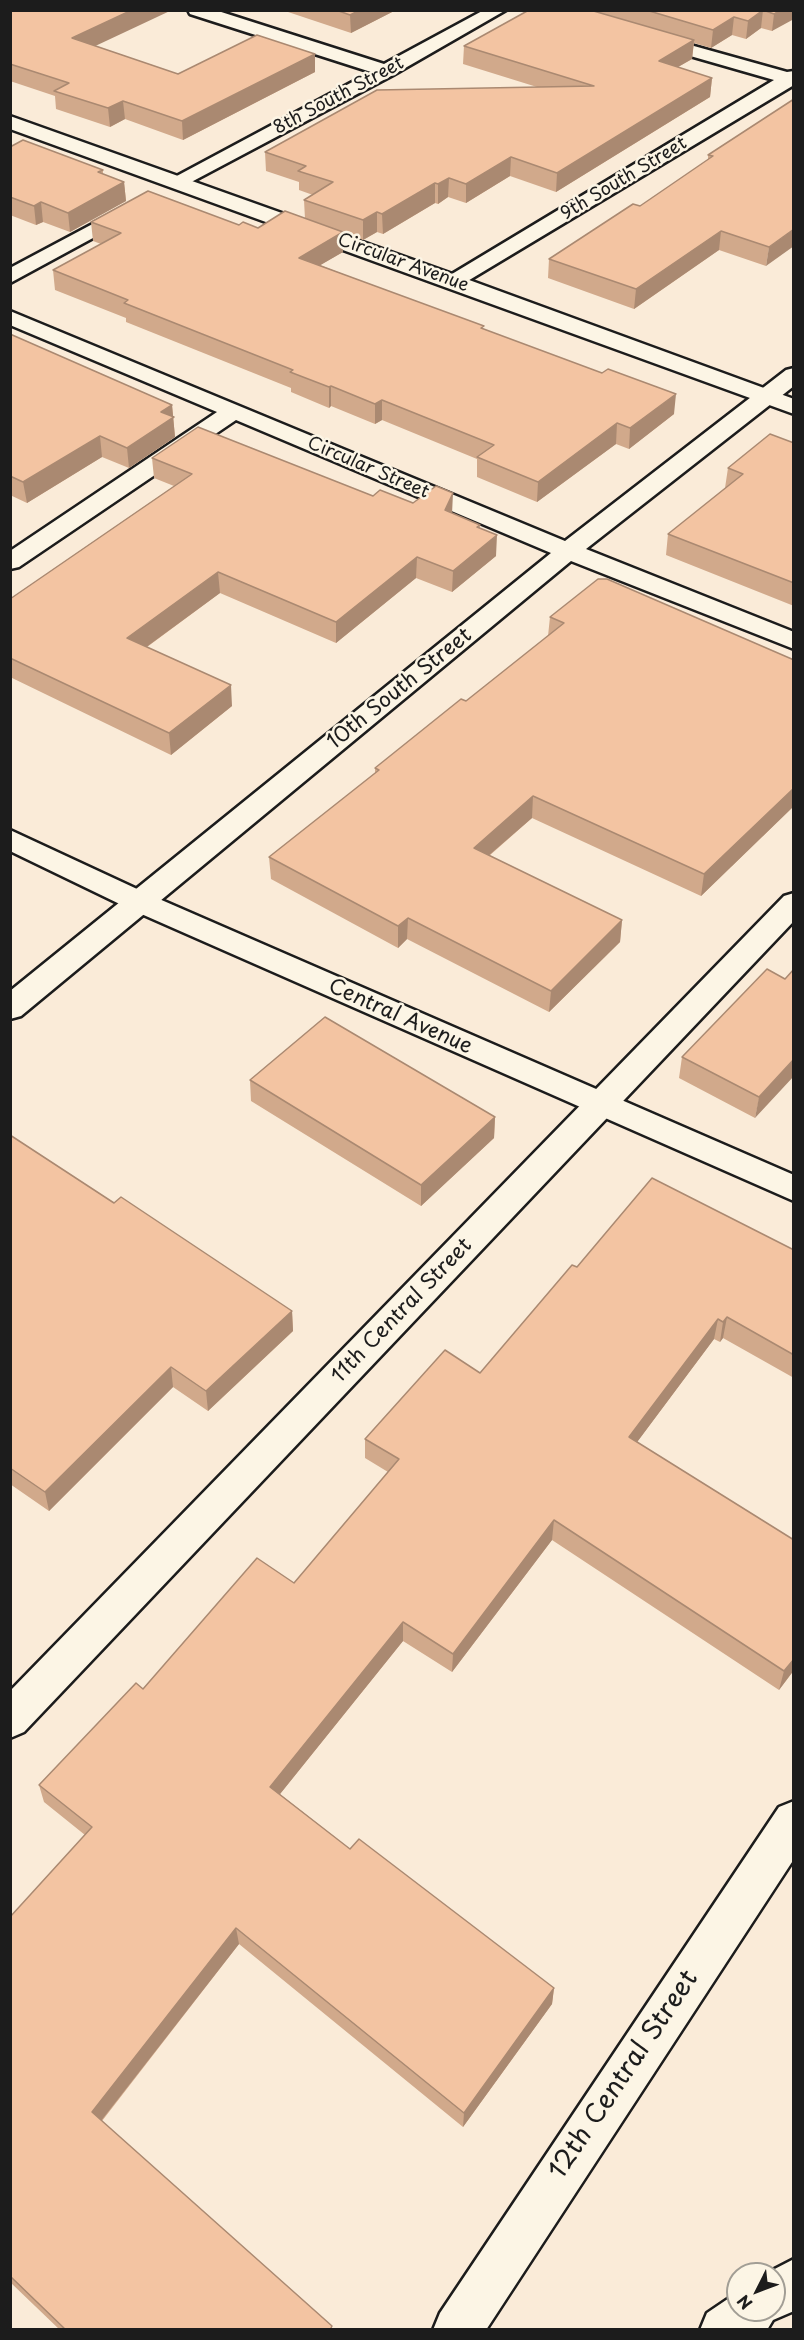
<!DOCTYPE html>
<html>
<head>
<meta charset="utf-8">
<style>
	body { margin:0 }
	#map { position:relative; width:804px; height:2340px; overflow:hidden; background:#faebd8; font-family:"Playpen Sans",sans-serif }
	canvas { display:block }
	.frame { position:absolute; inset:0; border:12px solid #1c1c1c; pointer-events:none }
	.north { position:absolute; left:726px; top:2262px; width:60px; height:60px; box-sizing:border-box; background:#fcf5e5; border:2px solid #a29e95; border-radius:50%; rotate:228deg; font-size:16px; font-weight:700; line-height:24px; text-align:center; color:#1c1c1c }
	.north::after { content:''; display:block; margin:auto; width:21px; height:27px; background:#1c1c1c; clip-path:polygon(50% 0,100% 100%,50% 72%,0 100%) }
</style>
</head>
<body>
<div id="map">
<canvas width="804" height="2340"></canvas>
<div class="frame"></div>
<div class="north">N</div>
</div>
<script>
const ctx = document.querySelector('canvas').getContext('2d');
ctx.lineJoin = 'round';
function trace(path, color, width, dash) { ctx.strokeStyle = color; ctx.lineWidth = width; ctx.lineCap = dash ? 'butt' : 'round'; ctx.setLineDash(dash || []); ctx.stroke(path); }
function paint(path, color) { ctx.fillStyle = color; ctx.fill(path, 'evenodd'); }
function write(font, color, halo, rows, align = 'center') {
  ctx.font = font + ' "Playpen Sans",sans-serif'; ctx.lineWidth = 5; ctx.setLineDash([]); ctx.textBaseline = 'middle'; ctx.strokeStyle = halo; ctx.fillStyle = color; for (const [text, x, y, turn = 0] of rows) {
    ctx.save(); ctx.translate(x, y); ctx.rotate((+turn || 0) * Math.PI / 180); ctx.textAlign = isNaN(turn) ? turn : align; if (halo) ctx.strokeText(text, 0, 0); ctx.fillText(text, 0, 0); ctx.restore();
  }
}
const minor = new Path2D(`
	M188 10H215L384 64 484 10H506L393 75 180 188 173 186 170 182 173 178 371 72 190 14Z
	M651 34 787 72 794 71V85L461 285 454 287 447 285 444 281 447 277 774 80 645 43 642 39 645 35Z
	M10 311 565 541 786 370 794 368V386L586 549 794 632V649L571 561 21 1016 10 1019V991L551 553 236 420 19 567 10 569V551L217 412 10 325Z
	M794 893V921L24 1732 10 1738V1691L784 896Z
	M794 1801V1859L486 2330H433L440 2313 779 1807Z`);
const tertiary = new Path2D(`
	M10 116 461 277 794 399V414L10 129Z
	M132 203 139 205 142 209 139 213 10 283V268Z
	M10 830 150 895 794 1175V1201L130 909 10 851Z
	M794 2259V2311L773 2320 767 2330H700L707 2313 738 2292V2310H774V2274H765Z`);
const wall = new Path2D(`
	M10 10 96 46 178 74 315 54V72L183 140 125 119 110 127 56 109 55 96 10 81Z
	M282 10H396L351 33Z
	M529 10H794L772 31 761 28 746 39 732 35 711 48 694 43 692 59 678 67 712 78 710 97 556 192 510 176 466 203 448 197 438 204 435 203 383 234 377 232 363 240 343 232V252L320 265 484 329 674 414 629 449 616 444 537 502 477 477V459L382 420 375 424 331 406 329 408 291 392V388L126 322V318L55 290 53 270 101 244 93 241 91 222 239 225 258 228 305 219 304 200 313 195 299 190V182L266 171 265 152 537 87 463 64 464 46Z
	M794 99 766 266 719 250 634 309 548 278 549 259 640 206 708 160V155Z
	M10 147 103 170V174L124 182 126 201 70 232 43 222 36 225 10 215Z
	M10 334 172 405 175 437 129 468 102 457 27 503 10 495Z
	M794 443V606L666 555 668 534 725 488 728 468Z
	M152 458 413 503 452 513 480 525V529L496 556 452 592 416 578 336 643 220 593 147 647 232 706 171 755 10 677V599L174 486 154 478Z
	M550 617 794 660V806L701 896 532 818 489 856 622 920 620 942 549 1012 407 939 398 948 271 879 269 857 375 773V768L466 701 548 636Z
	M785 979 755 1118 679 1078 682 1057Z
	M250 1080 495 1117 494 1138 421 1206 251 1101Z
	M10 1135 114 1203 292 1311 293 1331 208 1411 173 1387 49 1511 10 1484Z
	M794 1250V1378L723 1338 720 1342 714 1339 637 1442 794 1540V1670L779 1690 552 1540 452 1672 403 1641 280 1794 350 1849 554 1988 552 2004 463 2127 239 1944 102 2121 332 2326V2330H60L10 2282V1917L85 1835 44 1802 39 1785 143 1689 294 1583 388 1472 365 1458V1439L480 1373 577 1267Z`);
const shadedWall = new Path2D(`
	M132 10H172L74 56 72 38Z
	M360 10H396L351 33 350 15Z
	M763 10 761 28 746 39 748 21Z
	M780 10H794V19L772 31 774 14Z
	M734 17 732 35 711 48 713 30Z
	M694 40 692 59 657 79 659 61Z
	M315 54V72L183 140 182 121Z
	M712 78 710 97 556 192 557 173Z
	M123 101 125 119 110 127 108 108Z
	M511 157 510 176 466 203V184Z
	M449 178 448 197 438 204V184Z
	M124 182 126 201 70 232 68 213Z
	M435 183V203L383 234 382 214Z
	M41 202 43 222 36 225 34 206Z
	M377 212V232L363 240V220Z
	M794 229V246L766 266 769 247Z
	M721 231 719 250 634 309 636 289Z
	M343 232V252L300 277 299 258Z
	M331 386V406L329 408V387Z
	M676 394 674 414 629 449 630 428Z
	M382 400V420L375 424V404Z
	M172 405 175 437 129 468 127 448 161 412Z
	M617 423 616 444 537 502 538 482Z
	M100 436 102 457 27 503 23 482Z
	M453 493 452 514 445 510Z
	M497 535 496 556 452 592 453 571Z
	M417 557 416 578 336 643V622Z
	M218 572 220 593 130 659 127 638Z
	M231 685 232 706 171 755 169 733Z
	M794 788V806L701 896 704 874Z
	M533 796 532 818 473 869 474 848Z
	M408 918 407 939 398 948V926Z
	M622 920 620 942 549 1012 551 991Z
	M794 1059V1076L755 1118 759 1097Z
	M495 1117 494 1138 421 1206V1185Z
	M292 1311 293 1331 208 1411 206 1391Z
	M727 1317 723 1338 720 1342 723 1322Z
	M718 1319 714 1339 626 1457 629 1437Z
	M171 1367 173 1387 49 1511 45 1492Z
	M554 1520 552 1540 452 1672 453 1654Z
	M403 1622V1641L272 1804 270 1787Z
	M794 1659V1670L779 1690 784 1671Z
	M236 1928 239 1944 97 2126 92 2112Z
	M554 1988 552 2004 463 2127 464 2113Z`);
const building = new Path2D(`
	M10 10H132L72 38 178 74 257 35 315 54 182 121 123 101 108 108 54 91 69 83 10 64Z
	M336 10H360L350 15Z
	M529 10H590L694 40 659 61 712 78 557 173 511 157 466 184 449 178 438 184 435 183 382 214 377 212 363 220 304 200 333 182 298 171 306 166 265 152 377 90 594 86 464 46Z
	M646 10H763L748 21 734 17 713 30Z
	M763 10H780L774 14Z
	M794 99V229L769 247 721 231 636 289 549 259 633 204 640 206 713 156 708 155Z
	M23 140 103 170 98 172 124 182 68 213 41 202 34 206 10 197V147Z
	M148 191 239 225 243 222 258 228 285 211 343 232 299 258 484 326 481 328 602 373 608 369 676 394 630 428 617 423 538 482 477 457 494 445 382 400 375 404 331 386 329 387 290 372 293 370 124 303 128 300 53 270 121 233 91 222Z
	M10 334 172 405 161 412 174 417 127 448 100 436 23 482 10 476Z
	M198 427 373 496 380 490 413 503 436 486 453 493 445 510 480 525 477 527 497 535 453 571 417 557 336 622 218 572 127 638 231 685 169 733 10 658V599L192 474 152 458Z
	M770 434 794 443V583L668 534 743 474 728 468Z
	M598 579H607L794 660V761H793L794 762V788L704 874 533 796 474 848 622 920 551 991 408 918 398 926 269 857 379 770 375 768 461 699 466 701 564 623 550 617Z
	M767 969 785 979 794 969V1059L759 1097 682 1057Z
	M325 1017 495 1117 421 1185 250 1080Z
	M10 1135 114 1203 121 1197 292 1311 206 1391 171 1367 45 1492 10 1468Z
	M652 1178 794 1250V1355L727 1317 723 1322 718 1319 629 1437 794 1540V1659L784 1671 554 1520 453 1654 403 1622 270 1787 350 1849 359 1839 554 1988 464 2113 236 1928 92 2112 332 2326 330 2330H66L10 2276V1917L92 1827 39 1785 136 1683 143 1689 257 1558 294 1583 399 1459 365 1439 445 1350 480 1373 572 1265 577 1267Z`);
const farStreetnames = [
	["8th South Street",339,96,-28],
	["9th South Street",624,179,-31],
	["Circular Avenue",403,263,20],
	["Circular Street",368,468,23]
];
const streetNames = [
	["10th South Street",400,689,-39],
	["Central Avenue",400,1017,24],
	["11th Central Street",402,1311,-46]
];
const nearStreetnames = [
	["12th Central Street",624,2075,-56]
];
trace(minor, '#1c1c1c', 5);
trace(tertiary, '#1c1c1c', 5);
paint(minor, '#fcf5e5');
paint(tertiary, '#fcf5e5');
paint(wall, '#d1a98b');
paint(shadedWall, '#aa8971');
paint(building, '#f3c4a2');
trace(building, '#aa8971', 1.5);
write('18px', '#1c1c1c', '#fcf5e5', farStreetnames);
write('21px', '#1c1c1c', '#fcf5e5', streetNames);
write('26px', '#1c1c1c', '#fcf5e5', nearStreetnames);
</script>
</body>
</html>
